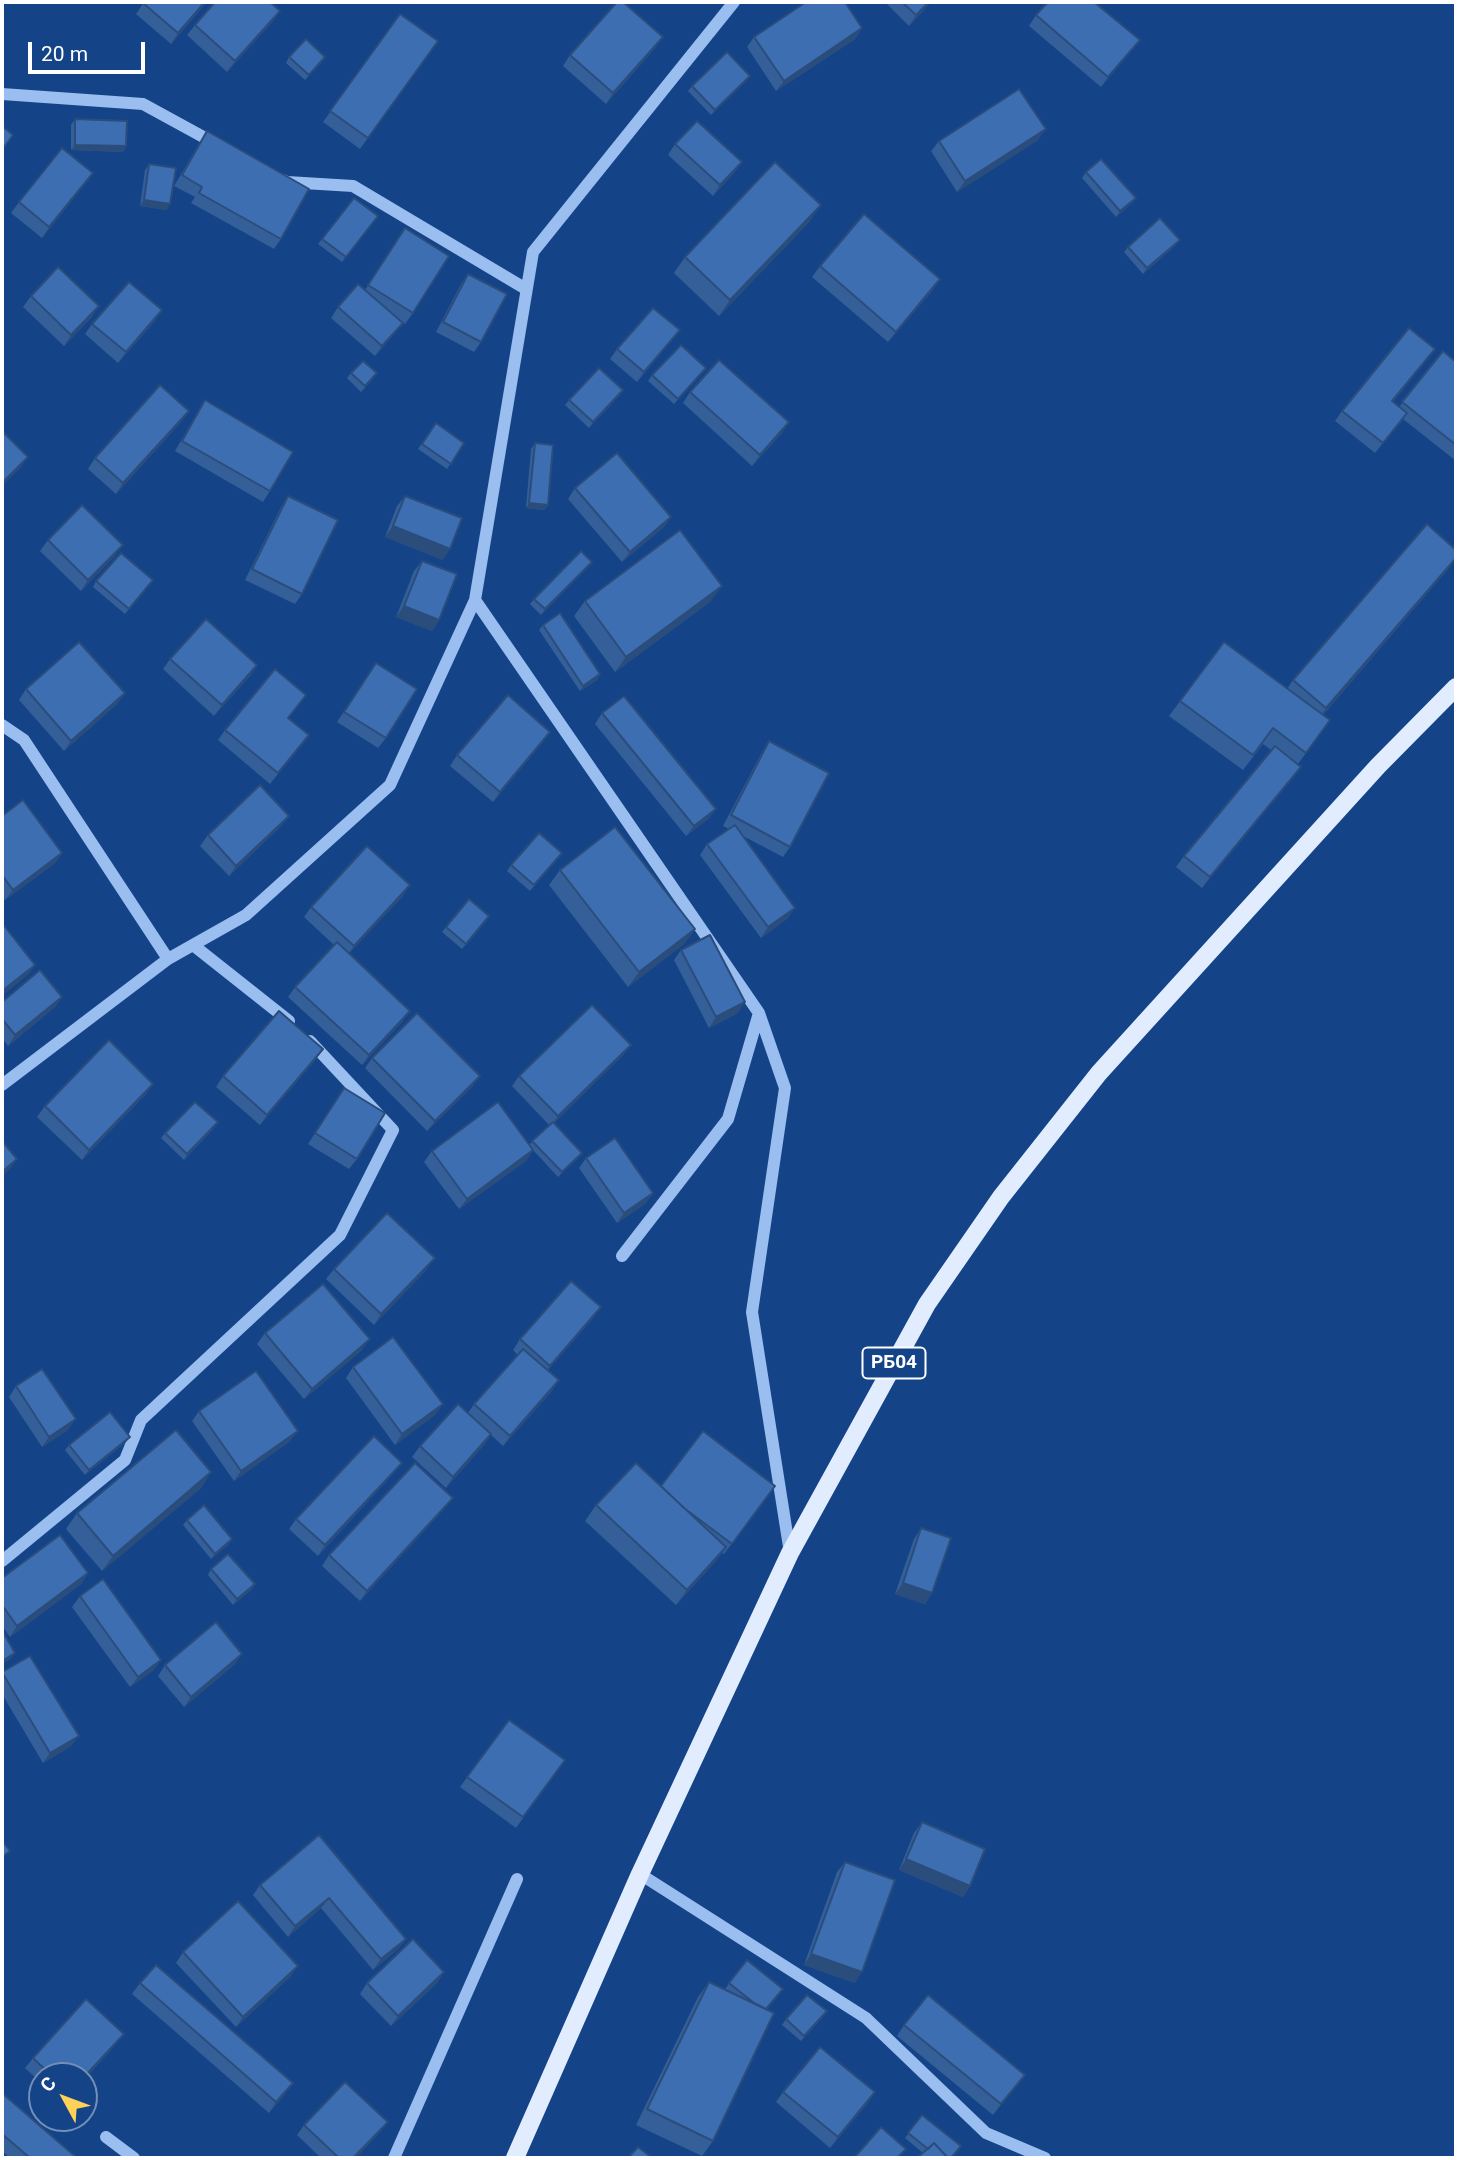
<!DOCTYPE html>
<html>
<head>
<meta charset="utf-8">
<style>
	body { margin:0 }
	#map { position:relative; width:1458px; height:2160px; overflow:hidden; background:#144487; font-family:Roboto,sans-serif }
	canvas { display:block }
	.frame { position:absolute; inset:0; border:4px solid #fff; pointer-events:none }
	.north { position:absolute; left:28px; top:2062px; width:70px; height:70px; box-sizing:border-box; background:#144487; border:2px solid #728fb7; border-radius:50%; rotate:311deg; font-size:19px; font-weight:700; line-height:28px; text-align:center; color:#fff }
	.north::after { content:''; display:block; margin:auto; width:24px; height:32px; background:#ffd257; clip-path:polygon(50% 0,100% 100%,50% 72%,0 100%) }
	.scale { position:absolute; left:28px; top:42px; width:117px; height:32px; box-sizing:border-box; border:4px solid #fff; border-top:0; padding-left:9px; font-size:21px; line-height:24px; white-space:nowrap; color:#fff; -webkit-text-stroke:5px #144487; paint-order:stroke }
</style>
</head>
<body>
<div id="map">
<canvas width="1458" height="2160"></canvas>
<div class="frame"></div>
<div class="north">С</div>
<div class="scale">20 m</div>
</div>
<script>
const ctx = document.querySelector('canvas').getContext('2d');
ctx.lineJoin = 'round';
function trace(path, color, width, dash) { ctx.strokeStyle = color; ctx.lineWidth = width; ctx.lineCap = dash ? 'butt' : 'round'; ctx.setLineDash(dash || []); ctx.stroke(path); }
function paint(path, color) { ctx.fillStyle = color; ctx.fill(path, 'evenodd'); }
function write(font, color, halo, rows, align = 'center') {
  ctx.font = font + ' Roboto,sans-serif'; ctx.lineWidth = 7; ctx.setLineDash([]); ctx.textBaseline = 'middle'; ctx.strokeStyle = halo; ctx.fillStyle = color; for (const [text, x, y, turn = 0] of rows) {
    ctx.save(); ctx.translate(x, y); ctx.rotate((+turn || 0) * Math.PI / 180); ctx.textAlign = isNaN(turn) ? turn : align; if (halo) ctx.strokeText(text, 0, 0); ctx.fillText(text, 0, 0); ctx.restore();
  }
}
const minor = new Path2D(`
	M734 2 533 252 475 600 759 1013 785 1088 752 1312 790 1553
	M2 94 143 104 218 145
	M283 180 287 182 353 186 526 289
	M2 725 24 740 168 959
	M193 945 289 1021
	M2 1085 168 959 246 915 390 785 475 600
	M622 1256 728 1119 759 1013
	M2 1561 125 1460 141 1420 340 1235 393 1130 310 1041
	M640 1874 866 2018 986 2133 1045 2158
	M106 2137 134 2158
	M394 2158 517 1879`);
const major = new Path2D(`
	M515 2158 640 1874 790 1553 927 1304 1001 1197 1099 1073 1378 766 1456 687`);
const wall = new Path2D(`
	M144 2H207L171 44 136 14Z
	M885 2H931L909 26Z
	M280 11 273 21 227 72 187 35 195 25Z
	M400 14 438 41 360 149 323 122Z
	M1036 15 1140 40 1132 50 1101 87 1029 26Z
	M862 28 855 39 776 91 747 47 754 37Z
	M656 47 606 104 563 66 570 55Z
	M289 57 321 63 305 80 286 63Z
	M750 76 746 81 711 115 688 91 692 86Z
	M75 119 126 146 123 152 71 150V125Z
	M207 131 281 239 274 249 191 203 195 197 174 186 200 142Z
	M1038 140 957 192 931 151 939 141Z
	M675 144 742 162 734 173 713 196 668 155Z
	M149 164 167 210 140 206 145 170Z
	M1086 172 1136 198 1132 203 1116 217 1082 178Z
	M85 184 42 238 11 213 19 202Z
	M354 198 378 216 342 262 318 244Z
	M810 221 719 316 674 273 685 257Z
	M405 228 413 313 405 324 401 321 395 333 375 356 331 318 338 307 365 290Z
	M1176 245 1143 274 1124 252 1128 247Z
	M820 266 933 290 888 342 812 277Z
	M468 274 481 342 474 352 436 332 461 284Z
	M31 296 92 317 64 346 23 307Z
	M155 321 118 363 85 334 92 324Z
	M672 340 637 382 610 359 617 349Z
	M1435 349 1393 402 1399 407 1443 351 1456 362V461L1403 419 1375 453 1335 421 1342 411Z
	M706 368 674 404 648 381 652 375Z
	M351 373 373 379 361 392 347 378Z
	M690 392 782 433 752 466 683 403Z
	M620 395 589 428 565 405 569 400Z
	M205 400 270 491 263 502 175 451 198 411Z
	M182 421 116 494 88 469 95 458Z
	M436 423 464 443 447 469 418 449Z
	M535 443 548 505 544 510 526 508 531 449Z
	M575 488 671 517 664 527 622 562 568 499Z
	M288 496 302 594 295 604 245 580 281 507Z
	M405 496 443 560 385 537 397 506Z
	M48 540 115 556 81 591 40 551Z
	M422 561 439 620 432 631 396 617 414 571Z
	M588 567 541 615 530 604 534 599Z
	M1449 568 1323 715 1330 720 1298 764 1293 777 1202 888 1176 867 1184 856 1271 750 1263 744 1243 770 1169 716 1180 701 1287 689 1293 680Z
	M153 580 125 614 93 587 96 581Z
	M585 601H711L615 672 574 616Z
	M543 625 600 674 597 680 580 691 539 630Z
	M170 659 257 665 250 676 214 716 163 669Z
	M376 663 386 738 378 748 337 722Z
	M26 689 125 693 117 704 64 751 19 700Z
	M299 705 288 718 309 735 270 784 218 740 225 730Z
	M602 713 716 809 708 819 686 836 595 724Z
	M769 741 790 847 783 857 743 836 788 918 761 938 700 855 707 844 729 829 723 826 762 752Z
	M543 742 493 802 450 766 457 755Z
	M2 816 62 853 55 863 5 900 2 896Z
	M289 816 281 826 229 876 200 846 208 835Z
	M562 853 530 891 507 871 511 865Z
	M560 870 695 929 684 944 628 987 549 885Z
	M403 896 349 953 403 1021 362 1065 288 997 295 987 334 945 304 917 311 907Z
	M485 922 462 949 442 932 446 927Z
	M681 950 738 1013 709 1028 674 960Z
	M62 997 55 1007 8 1046 2 1038V1002Z
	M631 1045 623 1055 554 1123 582 1153 578 1158 558 1177 533 1150 526 1161 459 1209 424 1162 432 1151 529 1145 549 1125 512 1086 519 1076Z
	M323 1049 316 1059 260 1125 216 1087 223 1076Z
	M372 1058 473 1086 427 1131 365 1068Z
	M344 1088 357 1159 349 1169 308 1144Z
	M146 1094 82 1160 37 1117 45 1106Z
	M214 1128 184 1160 161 1138 165 1133Z
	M586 1158 653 1193 645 1204 617 1223 579 1168Z
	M334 1269H427L374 1325 326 1279Z
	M594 1317 548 1370 559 1380 552 1391 503 1446 491 1435 484 1445 446 1488 412 1457 420 1446 468 1413 474 1404 518 1355 513 1350 520 1339Z
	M265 1333 362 1350 304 1399 257 1344Z
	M353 1367 436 1414 395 1445 346 1378Z
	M16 1386 68 1430 42 1447 9 1397Z
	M199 1411 290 1441 234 1481 192 1421Z
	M126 1442 85 1475 65 1450 69 1445Z
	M211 1472 201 1488 102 1571 66 1529 77 1513Z
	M394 1473 318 1556 289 1529 296 1519Z
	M661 1486 767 1497 724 1554 722 1553 715 1562 676 1605 585 1521 596 1505Z
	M453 1498 445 1508 360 1601 322 1566 329 1555Z
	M187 1520 232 1539 228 1545 211 1559 183 1525Z
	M921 1528 932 1593 925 1604 895 1594 914 1539Z
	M211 1569 255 1584 251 1590 233 1605 208 1575Z
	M88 1573 81 1584 10 1637 2 1626V1578Z
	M80 1596 154 1670 130 1687 72 1607Z
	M235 1664 184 1707 158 1676 165 1665Z
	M2 1672 71 1746 43 1763 2 1694Z
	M509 1720 565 1760 516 1828 460 1787Z
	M922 1822 970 1886 963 1897 899 1870 914 1833Z
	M319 1835 406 1939 398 1949 373 1970 321 1908 288 1937 253 1895 260 1885Z
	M845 1862 855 1983 804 1965 837 1872Z
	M183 1952 291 1976 236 2027 176 1963Z
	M747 1960 779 1994 767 2009 713 2141 702 2156 636 2125 698 1997 709 1982 727 1990 725 1989Z
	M444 1972 437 1983 391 2026 360 1994 367 1983Z
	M140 1983 285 2094 269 2113 132 1994Z
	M823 2017 801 2041 782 2025 786 2019Z
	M904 2025 1025 2075 993 2115 897 2036Z
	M116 2044 84 2080V2076H42V2084L25 2068 33 2058Z
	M783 2092 868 2103 830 2148 776 2102Z
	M2 2093 77 2158H10L2 2151Z
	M922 2115 961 2146 923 2153 905 2138Z
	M388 2122 380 2132 356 2158H321L297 2135 304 2125Z`);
const shadedWall = new Path2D(`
	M205 2H207L171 44 178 33Z
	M929 2H931L909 26 916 15Z
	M280 11 273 21 227 72 235 61Z
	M862 28 855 39 776 91 784 81Z
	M663 37 656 47 606 104 613 93Z
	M1140 40 1132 50 1101 87 1108 77Z
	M750 76 746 81 711 115 715 110Z
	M1046 129 1038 140 957 192 965 181Z
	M75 145 126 146 123 152 71 150Z
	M742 162 734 173 713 196 720 185Z
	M93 173 85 184 42 238 49 227Z
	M1136 198 1132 203 1116 217 1120 211Z
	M144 200 170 204 167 210 140 206Z
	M821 205 810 221 719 316 730 300Z
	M1180 240 1176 245 1143 274 1147 268Z
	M940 279 933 290 888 342 896 332Z
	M99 306 92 317 64 346 71 335Z
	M162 310 155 321 118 363 126 352Z
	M403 323 395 333 375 356 382 346Z
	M680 330 672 340 637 382 644 372Z
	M1435 349 1427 360 1385 412 1392 401Z
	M623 390 620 395 589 428 593 422Z
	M189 411 182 421 116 494 123 483Z
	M1407 413 1400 424 1375 453Z
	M789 422 782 433 752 466 760 455Z
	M28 457 21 467 2 486 4 481Z
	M529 503 548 505 544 510 526 508Z
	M671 517 664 527 622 562 630 552Z
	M393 526 450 549 443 560 385 537Z
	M123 545 115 556 81 591 88 580Z
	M1456 558 1449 568 1315 724 1326 708Z
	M592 562 588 567 541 615 545 609Z
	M722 586 711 601 615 672 626 657Z
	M404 606 439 620 432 631 396 617Z
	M257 665 250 676 214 716 222 705Z
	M600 674 597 680 580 691 583 686Z
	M125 693 117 704 64 751 71 741Z
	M550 732 543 742 493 802 500 792Z
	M1301 767 1293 777 1202 888 1210 877Z
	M716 809 708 819 686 836 694 826Z
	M289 816 281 826 229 876 236 866Z
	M62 853 55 863 5 900 13 890Z
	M410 885 403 896 346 957 354 946Z
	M795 908 788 918 761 938 768 927Z
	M695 929 684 944 628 987 639 972Z
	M35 965 28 975 2 996V991Z
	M62 997 55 1007 8 1046 15 1035Z
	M745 1002 738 1013 709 1028 716 1017Z
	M410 1011 403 1021 362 1065 369 1055Z
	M631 1045 623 1055 551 1126 558 1116Z
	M323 1049 316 1059 260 1125 267 1115Z
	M480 1076 473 1086 427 1131 435 1121Z
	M153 1084 146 1094 82 1160 89 1150Z
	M218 1122 214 1128 184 1160 187 1154Z
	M533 1150 526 1161 459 1209 467 1199Z
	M582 1153 578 1158 558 1177 562 1172Z
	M17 1159 10 1169 2 1176V1172Z
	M653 1193 645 1204 617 1223 624 1213Z
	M435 1258 427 1269 374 1325 381 1314Z
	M601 1307 594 1317 543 1376 550 1366Z
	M370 1339 362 1350 304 1399 312 1389Z
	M559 1380 552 1391 503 1446 510 1436Z
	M443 1404 436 1414 395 1445 402 1434Z
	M76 1419 68 1430 42 1447 49 1437Z
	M298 1431 290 1441 234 1481 241 1471Z
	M491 1434 484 1445 446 1488 453 1477Z
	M130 1437 126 1442 85 1475 89 1470Z
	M402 1463 394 1473 318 1556 325 1545Z
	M211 1472 201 1488 102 1571 113 1556Z
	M453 1498 445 1508 360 1601 367 1591Z
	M232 1539 228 1545 211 1559 215 1554Z
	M726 1547 715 1562 676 1605 687 1590Z
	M88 1573 81 1584 10 1637 17 1626Z
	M903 1583 932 1593 925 1604 895 1594Z
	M255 1584 251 1590 233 1605 237 1599Z
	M15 1653 11 1659 2 1664V1661Z
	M242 1654 235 1664 184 1707 191 1697Z
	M161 1660 154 1670 130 1687 138 1677Z
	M79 1736 71 1746 43 1763 50 1753Z
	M906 1859 970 1886 963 1897 899 1870Z
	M329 1898 321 1908 288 1937 295 1926Z
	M406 1939 398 1949 373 1970 381 1959Z
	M811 1954 862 1972 855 1983 804 1965Z
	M298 1966 291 1976 236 2027 243 2017Z
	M444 1972 437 1983 391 2026 398 2016Z
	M124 2034 116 2044 84 2080V2077Z
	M1025 2075 1018 2085 993 2115 1001 2104Z
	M293 2083 285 2094 269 2113 276 2102Z
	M875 2092 868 2103 830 2148 838 2137Z
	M388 2122 380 2132 356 2158H353Z`);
const building = new Path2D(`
	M144 2H205L178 33 143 3Z
	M215 2H270L280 11 235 61 195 25Z
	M617 2H623L663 37 613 93 570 55Z
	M806 2H845L862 28 784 81 754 37Z
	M902 2H929L916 15Z
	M1048 2H1094L1140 40 1108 77 1036 15Z
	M400 14 438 41 368 138 330 111Z
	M306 39 325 57 309 75 289 57Z
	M727 52 750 76 715 110 692 86Z
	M1019 89 1046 129 965 181 939 141Z
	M75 119 127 121 126 146 75 145Z
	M697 121 742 162 720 185 675 144Z
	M2 126 13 135 2 150Z
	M207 131 309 189 281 239 199 193 202 187 182 175Z
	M62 148 93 173 49 227 19 202Z
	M1101 159 1136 198 1120 211 1086 172Z
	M775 162 821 205 730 300 685 257Z
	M149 164 176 168 170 204 144 200Z
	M354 198 378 216 346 257 322 239Z
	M864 214 940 279 896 332 820 266Z
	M1160 218 1180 240 1147 268 1128 247Z
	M405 228 449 256 413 313 368 285Z
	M58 267 99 306 71 335 31 296Z
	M468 274 507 294 481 342 443 322Z
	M129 282 162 310 126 352 92 324Z
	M358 284 403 323 382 346 338 307Z
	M653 308 680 330 644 372 617 349Z
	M1409 328 1435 349 1392 401 1407 413 1383 443 1342 411Z
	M681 345 706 368 678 399 652 375Z
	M1443 351 1456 362V445L1402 402Z
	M719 360 789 422 760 455 690 392Z
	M363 361 377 373 365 386 351 373Z
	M599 368 623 390 593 422 569 400Z
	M160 385 189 411 123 483 95 458Z
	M205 400 293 452 270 491 182 441Z
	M436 423 464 443 451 464 422 444Z
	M2 431 28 457 4 481 2 478Z
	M535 443 553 445 548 505 529 503Z
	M617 453 671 517 630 552 575 488Z
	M288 496 338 520 302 594 252 569Z
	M405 496 462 518 450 549 393 526Z
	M82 505 123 545 88 580 48 540Z
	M1427 524 1456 550V558L1326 708 1293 680Z
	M680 530 722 586 626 657 585 601Z
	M581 551 592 562 545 609 534 599Z
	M121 553 153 580 129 609 96 581Z
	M422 561 457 574 439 620 404 606Z
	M560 613 600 674 583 686 543 625Z
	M206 619 257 665 222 705 170 659Z
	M79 642 125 693 71 741 26 689Z
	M1224 642 1330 720 1306 753 1273 728 1253 755 1180 701Z
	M376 663 417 689 386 738 344 712Z
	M275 669 306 695 288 718 309 735 278 773 225 730Z
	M508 695 550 732 500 792 457 755Z
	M624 696 716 809 694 826 602 713Z
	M769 741 829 773 790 847 731 815Z
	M1275 746 1301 767 1210 877 1184 856Z
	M260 785 289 816 236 866 208 835Z
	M23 800 62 853 13 890 2 875V816Z
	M735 825 795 908 768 927 707 844Z
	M615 827 695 929 639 972 560 870Z
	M539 833 562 853 534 885 511 865Z
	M367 846 410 885 354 946 311 907Z
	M469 899 489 916 466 944 446 927Z
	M2 923 35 965 2 991Z
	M710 935 745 1002 716 1017 681 950Z
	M337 942 410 1011 369 1055 295 987Z
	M40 970 62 997 15 1035 2 1019V1002Z
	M592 1005 631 1045 558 1116 519 1076Z
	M279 1011 323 1049 267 1115 223 1076Z
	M417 1013 480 1076 435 1121 372 1058Z
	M109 1040 153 1084 89 1150 45 1106Z
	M344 1088 385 1113 357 1159 315 1133Z
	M195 1102 218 1122 187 1154 165 1133Z
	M498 1102 533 1150 467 1199 432 1151Z
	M553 1122 582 1153 562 1172 532 1141Z
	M615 1138 653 1193 624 1213 586 1158Z
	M2 1141 17 1159 2 1172Z
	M387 1213 435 1258 381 1314 334 1269Z
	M571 1281 601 1307 550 1366 520 1339Z
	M323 1284 370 1339 312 1389 265 1333Z
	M393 1337 443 1404 402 1434 353 1367Z
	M523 1349 559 1380 510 1436 474 1404Z
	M42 1369 76 1419 49 1437 16 1386Z
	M256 1371 298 1431 241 1471 199 1411Z
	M458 1404 491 1434 453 1477 420 1446Z
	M110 1412 130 1437 89 1470 69 1445Z
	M176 1430 211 1472 113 1556 77 1513Z
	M703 1431 775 1486 732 1544 684 1508 661 1486Z
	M374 1436 402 1463 325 1545 296 1519Z
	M415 1463 453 1498 367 1591 329 1555Z
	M636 1463 726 1547 687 1590 596 1505Z
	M204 1505 232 1539 215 1554 187 1520Z
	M921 1528 951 1538 932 1593 903 1583Z
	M60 1535 88 1573 17 1626 2 1605V1578Z
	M228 1554 255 1584 237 1599 211 1569Z
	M103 1579 161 1660 138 1677 80 1596Z
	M216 1622 242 1654 191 1697 165 1665Z
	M3 1632 15 1653 2 1661V1633Z
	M30 1656 79 1736 50 1753 2 1672Z
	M509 1720 565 1760 523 1817 467 1777Z
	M922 1822 985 1849 970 1886 906 1859Z
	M319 1835 406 1939 381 1959 329 1898 295 1926 260 1885Z
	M2 1841 10 1851 2 1857Z
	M845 1862 895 1880 862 1972 811 1954Z
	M238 1901 298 1966 243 2017 183 1952Z
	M413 1939 444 1972 398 2016 367 1983Z
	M747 1960 783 1989 766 2009 754 2003 729 1983Z
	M156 1965 293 2083 276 2102 140 1983Z
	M709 1982 774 2013 713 2141 647 2109Z
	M807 1995 827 2011 804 2036 786 2019Z
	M928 1995 1025 2075 1001 2104 904 2025Z
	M86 1999 124 2034 84 2077V2076H52L33 2058Z
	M820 2047 875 2092 838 2137 783 2092Z
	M345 2082 388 2122 353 2158H339L304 2125Z
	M2 2093 77 2158H30L2 2134Z
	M922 2115 961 2146 951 2158H948L934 2143 928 2149 908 2133Z
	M881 2127 906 2149 897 2158H854Z
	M934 2143 948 2158H917Z
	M638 2147 652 2158H628Z`);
const shields = [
	[894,1363,63]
];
const shieldNames = [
	["РБ04",894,1363]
];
trace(minor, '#99beef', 12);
trace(major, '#e1ecff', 18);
paint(wall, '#345f98');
paint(shadedWall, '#2b4d7c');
paint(building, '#3d6eb1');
trace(building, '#2b4d7c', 2);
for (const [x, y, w] of shields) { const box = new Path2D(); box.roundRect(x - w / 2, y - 15.5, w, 31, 5); ctx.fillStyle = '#144487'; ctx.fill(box); trace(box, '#fff', 2); }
write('bold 19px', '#fff', null, shieldNames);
</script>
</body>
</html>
